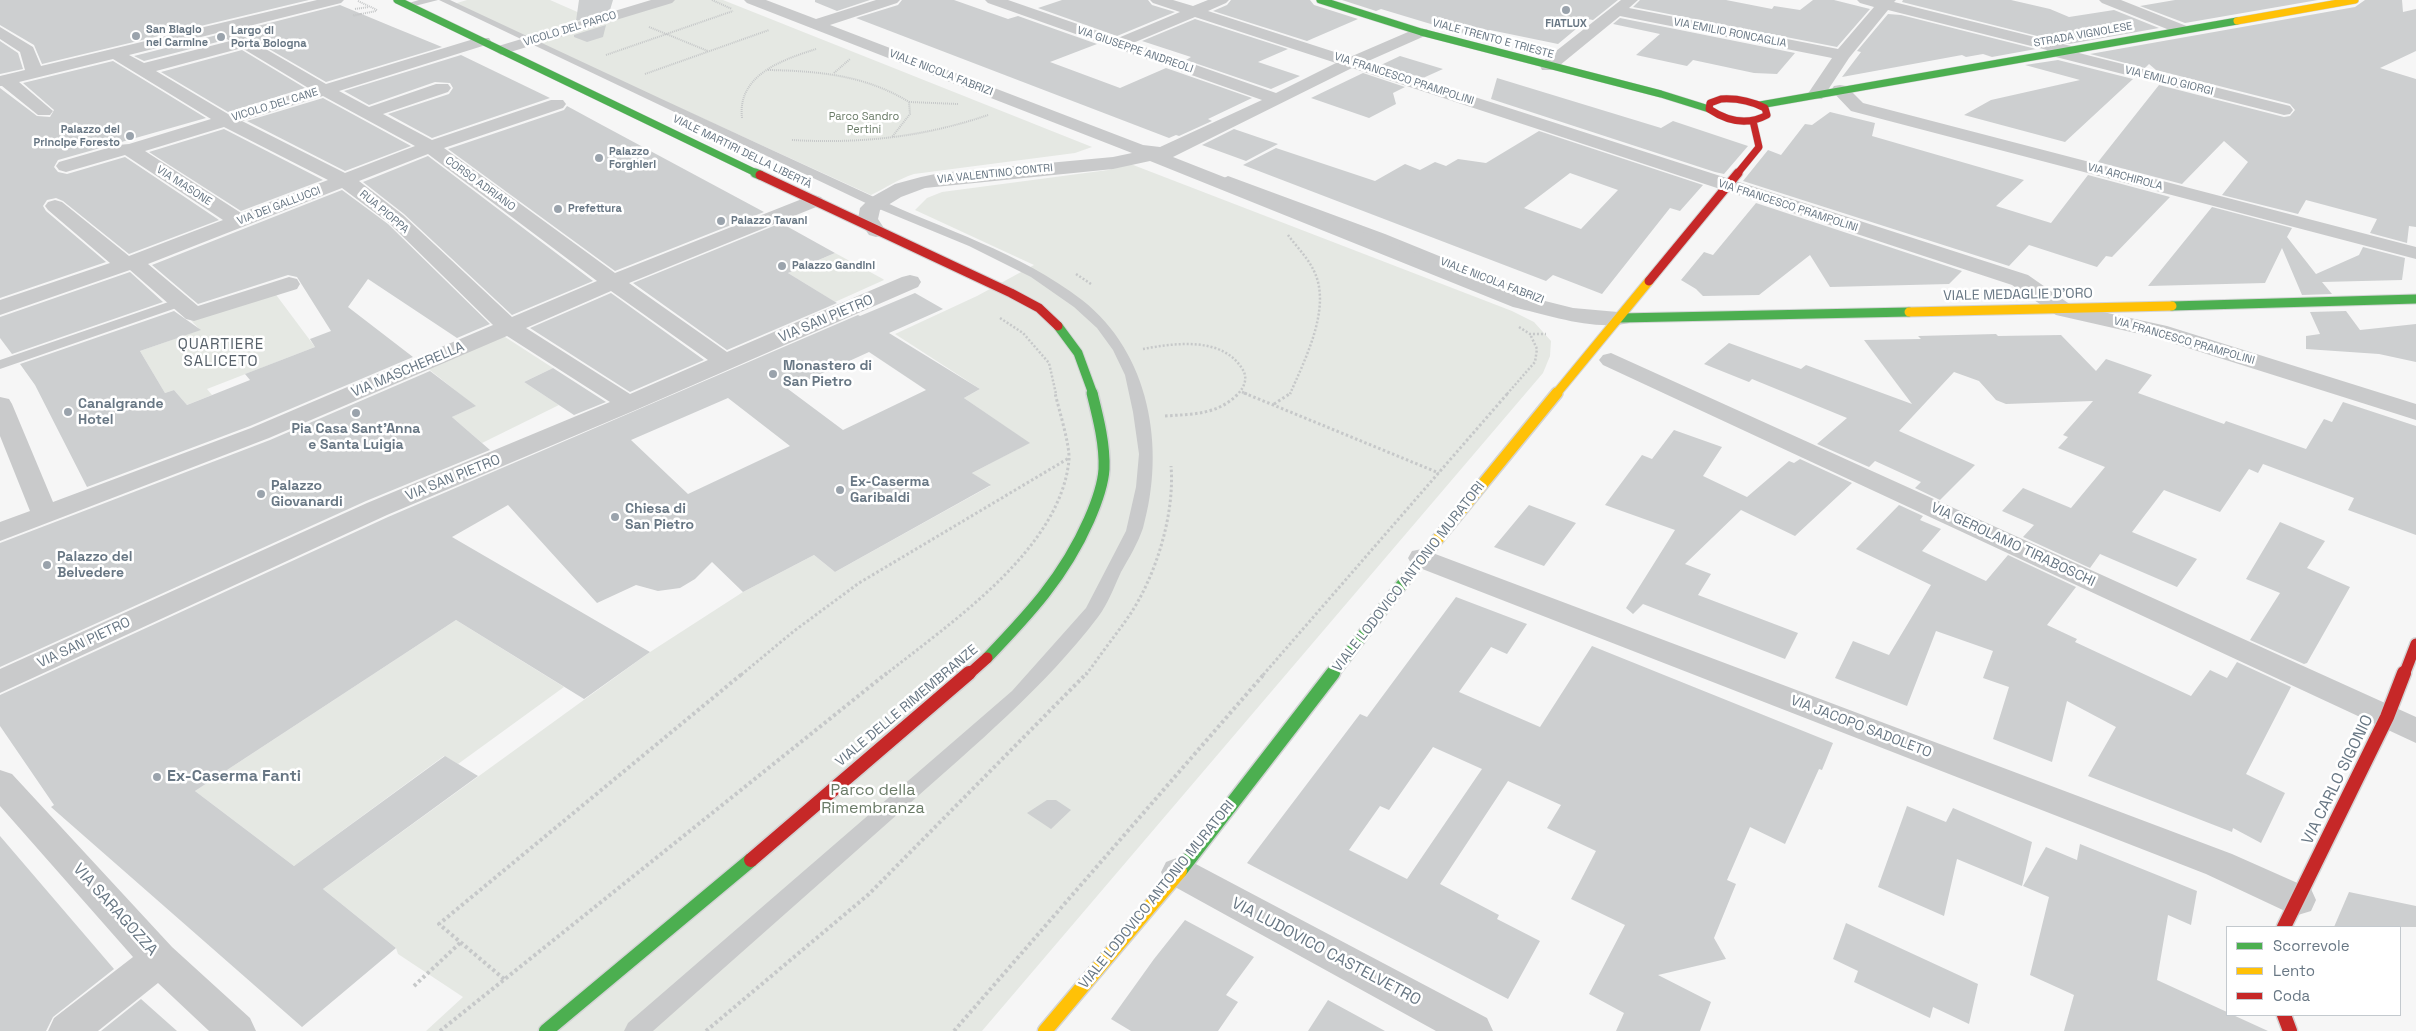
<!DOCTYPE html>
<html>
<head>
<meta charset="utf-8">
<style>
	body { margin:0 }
	#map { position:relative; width:2416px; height:1031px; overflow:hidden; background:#f6f6f6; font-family:"Space Grotesk",sans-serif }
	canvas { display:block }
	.legend { position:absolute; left:2226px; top:926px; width:175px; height:90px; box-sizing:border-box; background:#fff; border:1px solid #c3c9ce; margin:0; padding:6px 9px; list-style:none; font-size:15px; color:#687784 }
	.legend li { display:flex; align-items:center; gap:10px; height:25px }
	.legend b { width:25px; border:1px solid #c3c9ce }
</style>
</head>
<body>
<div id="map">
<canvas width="2416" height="1031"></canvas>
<ul class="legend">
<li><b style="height:6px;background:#4caf50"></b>Scorrevole</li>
<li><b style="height:6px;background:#ffc107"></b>Lento</li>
<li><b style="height:6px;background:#c62828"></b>Coda</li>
</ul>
</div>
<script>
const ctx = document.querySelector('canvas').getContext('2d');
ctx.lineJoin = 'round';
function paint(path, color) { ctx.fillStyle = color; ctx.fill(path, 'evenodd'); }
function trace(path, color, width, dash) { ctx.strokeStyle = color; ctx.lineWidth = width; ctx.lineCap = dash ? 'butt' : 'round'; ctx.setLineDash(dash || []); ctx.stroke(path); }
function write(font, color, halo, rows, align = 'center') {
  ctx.font = font + ' "Space Grotesk",sans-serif'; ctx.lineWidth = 5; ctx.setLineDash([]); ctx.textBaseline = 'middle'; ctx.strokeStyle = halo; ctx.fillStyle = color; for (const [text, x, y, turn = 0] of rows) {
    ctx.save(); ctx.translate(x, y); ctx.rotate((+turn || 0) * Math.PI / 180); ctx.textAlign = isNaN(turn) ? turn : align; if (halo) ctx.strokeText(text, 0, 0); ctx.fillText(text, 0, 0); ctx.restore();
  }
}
const green = new Path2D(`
	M467 0H550L598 21 673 0H723L1092 147 1075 153 914 174C898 179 886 188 871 195L458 7 457 3Z
	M1128 163 1512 311 1534 322 1551 341 1550 356 1543 373 982 1031H426L463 997 398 954 396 948 323 889 650 652 743 592 814 555 835 572 990 486 972 473 1029 443 964 398 980 389 895 334 977 296 1034 265 915 210 927 198 942 192 1108 170Z
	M835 253 883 279 884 280 835 302 788 273Z
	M274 292 315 347 207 389 212 395 187 405 174 390 165 393 140 351 200 330 189 318Z
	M502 335 553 368 524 382 559 405 482 443 452 417 475 406 426 367Z
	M456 620 564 687 458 764 444 756 294 866 195 791Z`);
const building = new Path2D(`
	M0 0H309L42 64 34 45 0 25Z
	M579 0H613L610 10 576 21Z
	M815 0H870L837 11 815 2Z
	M902 0H954L1008 19 1018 16 1097 44 1050 62 1120 88 1166 68 1252 98 1208 119 1212 121 1179 136 1176 135 1169 138 856 18 898 5Z
	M1062 0H1148L1152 5 1175 12 1117 36 1038 8Z
	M1231 0H1310L1314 5 1358 19 1307 41 1213 11 1227 5Z
	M1342 0H1618L1593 20 1588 19 1558 44 1490 30 1474 37 1381 9 1376 11Z
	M1640 0H1726L1772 9 1774 6 1800 10 1813 0H1834L1870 9 1837 47 1633 7Z
	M1903 0H2011L2050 9 2069 17 2114 10 2159 28 2069 44 1902 2Z
	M2175 0H2318L2185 23 2140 6Z
	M2365 0H2402L2403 12 2416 9V51L2380 68 2416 79V227L2409 226 2407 243 2370 233 2377 219 2306 200 2298 214 2222 195 2248 162 2224 141 2182 184 2098 162 2159 85 2284 117 2290 116 2295 110 2290 104 2156 70 2149 64 2145 68 2090 54 2355 7Z
	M340 5 393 27 442 47 326 82 238 31Z
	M1888 14 1901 15 2036 49 1992 57 1983 54 1966 57 1962 55 1842 77 1861 52 1857 51Z
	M1620 18 1795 53 1777 74 1754 73 1693 60 1687 66 1636 55 1660 34 1613 24Z
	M1195 19 1288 49 1258 62 1300 76 1271 89 1186 60 1191 57 1142 41Z
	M606 25 603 37 587 42 574 37V35Z
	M217 35 225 40 144 61 134 56Z
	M0 41 18 53 23 69 0 74Z
	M242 50 305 88 228 112 161 72Z
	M461 55 550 98 432 138 388 114 449 94 453 88 450 83 435 82 369 105 344 91Z
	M1400 56 1443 69 1423 78 1381 65Z
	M2058 60 2133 79 2065 142 1964 115 1991 100 2080 80 2025 65Z
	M113 61 206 118 58 160 54 167 58 172 67 174 125 157 219 220 129 254 63 201 56 198 47 200 43 206 46 211 106 262 0 298V88L37 116 50 117 54 110 23 83Z
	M1363 73 1405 87 1393 93 1396 104 1369 118 1311 98Z
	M1497 78 1661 128 1673 121 1748 146 1724 174 1715 172 1491 99Z
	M323 98 411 146 345 171 247 121Z
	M567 106 602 125 764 212 615 271 448 149 564 110Z
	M1830 112 1875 123 1872 136 2024 180 1996 206 2051 223 2088 175 2170 197 2112 257 2106 256 2097 267 2029 245 2009 266 1743 181 1768 150 1781 155 1805 124 1812 125Z
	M224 129 323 180 241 211 149 152Z
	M1234 129 1278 144 1246 161 1202 145Z
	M1539 131 1703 185 1680 211 1670 208 1602 294 1553 275 1546 281 1243 165 1276 148 1375 181 1405 164 1420 170 1435 162 1446 166 1458 159 1486 163ZM1570 173 1618 190 1581 229 1524 208Z
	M428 156 593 281 512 315 404 214 363 182Z
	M342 190 388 224 490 324 457 338 368 279 348 307 413 357 250 426 87 487 35 385 20 364 174 311 201 330 140 351 165 393 174 390 187 405 250 380 245 374 315 347 310 339 331 331 297 277 288 275 198 304 152 265Z
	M1756 203 1962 271 1949 284 1830 287 1810 255 1759 295 1703 296 1696 289 1681 280 1704 252 1713 255Z
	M2212 207 2292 228 2287 237 2316 274 2359 255 2363 247 2405 258 2402 280 2322 282 2332 294 2302 295 2282 248 2265 283 2148 286Z
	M781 223 835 253 788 273 837 303 727 350 633 283Z
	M130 272 163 302 12 354 0 338V317Z
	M611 293 704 360 630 392 530 328Z
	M915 293 943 309 889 333 980 389 964 398 1030 443 972 473 991 485 835 572 814 555 743 592 712 562 695 579 680 588 658 591 636 585 597 603 508 505 452 537 650 652 584 699 456 620 195 791 294 866 445 756 478 776 323 889 396 948 302 1027 51 807 54 805 0 726V695L388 517 858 315 860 316ZM869 352 926 390 843 430 788 389ZM728 398 790 446 688 494 631 440Z
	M2346 311 2360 330 2416 324V362L2379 354 2306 349V336L2320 334 2310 312Z
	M1996 334 1998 336 2061 335 2096 371 2106 359 2152 375 2138 393 2224 424 2226 421 2306 449 2324 419 2332 422 2343 402 2416 426V535L2348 510 2354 498 2263 464 2258 473 2249 469 2220 512 2164 490 2132 532 2197 559 2177 587 2100 554 2090 568 2023 537 2034 525 2002 511 2023 488 2071 508 2105 467 2058 448 2068 437 2063 435 2093 401 2006 404 1996 400 1979 381 1954 372 1899 431 1975 465 1940 500 1915 488 1921 482 1875 461 1869 467 1817 444 1847 418 1752 379 1749 382 1704 364 1729 343 1801 369 1806 365 1912 404 1864 340 1921 339 1918 336Z
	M553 368 606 402 574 415 524 382Z
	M430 371 476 406 452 417 490 450 366 501 0 667V543L270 440Z
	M1674 430 1722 447 1703 476 1747 497 1789 461 1794 463 1800 459 1852 483 1795 536 1741 510 1685 564 1711 574 1698 595 1798 633 1785 659 1643 604 1633 614 1626 608 1675 530 1605 505 1642 455 1652 459Z
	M1529 505 1576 523 1544 566 1494 547Z
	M1899 505 1923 516 1920 520 1941 529 1922 551 1986 581 2008 555 2076 587 2047 625 2077 639 2075 642 2191 696 2210 670 2227 678 2237 662 2291 687 2246 774 2285 793 2261 843 2233 828 2232 832 2088 776 2116 727 2067 701 2052 762 1993 739 2009 687 1983 678 1993 651 1936 631 1907 706 1835 678 1853 641 1889 655 1931 585 1856 549Z
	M2280 522 2325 541 2307 568 2350 587 2307 663 2304 664 2250 640 2280 593 2246 579Z
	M1456 597 1527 624 1507 654 1491 647 1459 692 1540 727 1592 646 1833 743 1822 770 1819 769 1785 844 1750 827 1727 880 1736 884 1714 938 1726 959 1658 975 1711 1002 1700 1031H1616L1624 1013 1589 994 1625 925 1571 899 1596 851 1547 828 1561 805 1508 781 1440 884 1499 915 1497 919 1540 941 1508 999 1247 863 1360 714 1367 717ZM1433 747 1482 769 1407 879 1349 850 1380 806 1389 810Z
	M1047 800H1056L1071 810 1051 829 1027 813Z
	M1907 806 1946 822 1953 808 2032 842 2022 886 1957 859 1944 916 1878 887Z
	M0 836 114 969 53 1017 46 1031H0Z
	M2080 844 2197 891 2191 925 2168 915 2157 980 2227 1012V1015H2233L2268 1031H2064L2074 995 2030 975 2049 897 2023 886 2046 847 2077 860Z
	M2349 892 2416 906V927H2334Z
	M1185 920 1254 957 1226 995 1238 1002 1218 1031H1131L1111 1019 1154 959Z
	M1846 923 1978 984 1969 1024 1933 1007 1930 1018 1854 982 1858 971 1833 959Z
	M141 999 177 1031H101Z
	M1328 1000 1385 1031H1308Z`);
const pathFar3 = new Path2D(`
	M712 0 732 9
	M358 1 377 10
	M355 9 369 7
	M361 14 376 11
	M353 15 361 14 353 16
	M649 27 708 51
	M606 55 733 11
	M768 70C818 71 865 75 909 102L910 114 892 137
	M834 73 850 59
	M645 74 769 30
	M909 102 958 104
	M742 118C737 75 782 60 816 49
	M792 140C860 144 924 137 988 115`);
const pathFar2 = new Path2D(`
	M1288 235C1296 246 1307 257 1313 269 1333 306 1305 359 1290 394
	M1076 274 1091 284
	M1000 318 1023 333 1049 363 1056 394
	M1519 327 1530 334H1546
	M1143 349C1175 343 1223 336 1243 370 1248 379 1244 387 1238 394
	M1242 392 1247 394
	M1507 394 1535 362 1537 349 1530 334`);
const pathFar1 = new Path2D(`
	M1244 393 1439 473
	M1274 404 1291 393
	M1165 416C1193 414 1218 415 1239 393
	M741 675 794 631 859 583 1069 458
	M885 675C951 622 1060 550 1069 460 1070 445 1059 410 1055 393
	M1086 675C1100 655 1115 636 1129 616 1156 576 1175 514 1171 466
	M1263 675 1508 393`);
const path = new Path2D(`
	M504 979 439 924 743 673
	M414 986 461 942
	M440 1031 887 673
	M706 1031 869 894 1087 673
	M954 1031 1265 673`);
const lane = new Path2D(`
	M419 0H438L407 8 402 5Z
	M439 0H450C591 66 732 132 874 197 944 230 1020 252 1082 300 1150 353 1166 448 1143 528 1138 543 1129 558 1121 572 1114 587 1108 604 1098 617 1044 688 975 745 909 804 824 880 738 955 653 1031H624L628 1023 1012 691 1086 608 1126 531 1136 487 1139 454 1133 412 1125 375 1113 350 1097 328 1074 307 1031 277 969 246 872 206Z
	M1228 176 1385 234 1508 284 1510 287 1508 290H1498L1377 240 1224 181 1222 179Z
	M180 298 185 299 187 302 185 305 0 369V360Z`);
const street = new Path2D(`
	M317 0H344L341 3 233 30 326 84 477 38H489L491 41 489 44 339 91 369 107 436 84H448L451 88 448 92 383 114 432 140 551 100H563L566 104 563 108 444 148 615 273 807 197 814 195 821 197 824 201 821 205 629 283 727 352 902 277 910 275 918 277 921 282 918 287 638 409 387 515 0 693V669L367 503 610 402 507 336 269 438 0 541V522L30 511 0 436V397L9 399 12 404 53 502 251 428 493 325 389 223 342 188 148 264 198 306 289 277 297 279 300 284 297 289 194 321 186 319 130 270 0 315V300L110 263 48 210 45 206 48 202 55 200 62 202 129 256 223 220 125 155 66 172 59 170 56 166 59 162 118 145 129 144 211 119 113 59 19 82 53 111 50 115H38L2 86H0V76L25 70 20 52 0 39V27L33 47 41 66ZM217 33 230 41 144 63 129 55ZM242 48 310 89 228 114 156 71ZM323 96 415 146 345 173 242 121ZM224 127 328 180 241 213 145 151ZM428 154 597 281 512 317 403 215 359 181ZM611 291 708 360 630 394 526 328Z
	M651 0H675L672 3 507 53 501 55 493 50 495 47Z
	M744 0H766L816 19 876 0H900L897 3 830 25 1143 145 1160 147 1262 100 988 3 985 0H1008L1118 38 1180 12 1153 3 1150 0H1173L1193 6 1208 0H1229L1226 3 1208 11 1350 57 1415 29H1427L1429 32 1427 35 1366 62 2028 275 2071 305 2167 326 2416 404V420L2153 337 2056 315 2012 285 1352 68 1173 157 1529 297 1573 308 1629 313 1632 318 1629 323C1594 331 1547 315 1513 307L1150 161 1113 169 925 188 901 197 880 210 878 219 886 231 883 235 876 237 869 235 858 219 860 208 870 198 895 184 921 177 940 173 1113 157 1132 153 747 3ZM1195 17 1336 63 1276 93 1133 43Z
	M1621 0H1638L1629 8 1838 49 1874 7 1860 3 1857 0H1896L1894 2 2075 47 2077 50 2075 52 2290 106 2293 110 2290 114 2284 115 2048 55 2046 52 2047 50 1888 10 1849 58 1822 99H1810L1807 95 1832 58 1620 16 1554 70H1542L1540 66 1542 62Z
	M2099 0H2121L2189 27 2191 30 2189 33H2177L2102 3Z
	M1840 85 1846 86 1863 103 2416 247V259L1851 111 1831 90 1834 86Z
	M1611 353 2416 717V743L1603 365 1599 360 1603 355Z
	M1422 549 2232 854 2311 889 2316 900 2311 911 2298 915 2285 911 2206 874 1412 565 1408 558 1412 551Z
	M0 770 12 774 172 947 250 1018 256 1031H209L158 983 98 1031H48L54 1018 133 957 0 806Z
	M1179 857 1192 862 1487 1018 1493 1031H1436L1166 882 1161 872 1166 862Z`);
const fastFar3 = new Path2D(`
	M397 0 758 174
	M1320 0 1421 32 1661 94 1709 109
	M1760 105 2237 21`);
const fastFar2 = new Path2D(`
	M755 173 760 175
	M2172 306 2416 299
	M1621 318 1909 312
	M1058 326 1078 353 1093 394`);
const fastFar1 = new Path2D(`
	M987 658C1029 614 1064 577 1089 520 1096 504 1103 486 1104 469 1105 444 1098 417 1092 393
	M1332 675 1419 562`);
const fast = new Path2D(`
	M1180 871 1333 673
	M546 1031 751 860`);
const slowFar3 = new Path2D(`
	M2237 21 2355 0`);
const slowFar2 = new Path2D(`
	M1909 312 2172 306
	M1556 394 1649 281`);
const slowFar1 = new Path2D(`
	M1419 562 1557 393`);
const slow = new Path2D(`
	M1045 1031 1180 871`);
const jamFar3 = new Path2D(`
	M1721 99C1737 98 1751 101 1765 108L1767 115C1747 126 1727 121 1709 109L1710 103Z
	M1737 174 1759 147 1753 121`);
const jamFar2 = new Path2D(`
	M760 175 1011 293 1039 308 1058 326
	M1649 281 1738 173`);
const jamFar1 = new Path2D(`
	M968 675 987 658
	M2404 675 2416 644`);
const jam = new Path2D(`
	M751 860 969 673
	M2284 927 2387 717 2404 673
	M2284 1015 2290 1031`);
const markers = [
	[1566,10,5,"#9aa3ac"],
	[136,36,5,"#9aa3ac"],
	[221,37,5,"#9aa3ac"],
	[130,136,5,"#9aa3ac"],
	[599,158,5,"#9aa3ac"],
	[558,209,5,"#9aa3ac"],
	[721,221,5,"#9aa3ac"],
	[782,266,5,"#9aa3ac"],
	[773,374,5,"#9aa3ac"],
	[68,412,5,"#9aa3ac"],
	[356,413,5,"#9aa3ac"],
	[840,490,5,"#9aa3ac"],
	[261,494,5,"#9aa3ac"],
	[615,517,5,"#9aa3ac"],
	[47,565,5,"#9aa3ac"],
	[157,777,5,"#9aa3ac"]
];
const farPoinames = [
	["FIATLUX",1566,24,"center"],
	["San Biagio",146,30],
	["nel Carmine",146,43],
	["Largo di",231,31],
	["Porta Bologna",231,44],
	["Palazzo del",120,130,"right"],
	["Principe Foresto",120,143,"right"],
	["Palazzo",609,152],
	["Forghieri",609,165],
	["Prefettura",568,209],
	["Palazzo Tavani",731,221],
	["Palazzo Gandini",792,266]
];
const farStreetnames = [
	["VICOLO DEL PARCO",570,29,-17],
	["VIA EMILIO RONCAGLIA",1730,33,11],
	["STRADA VIGNOLESE",2083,35,-10],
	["VIALE TRENTO E TRIESTE",1493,39,15],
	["VIA GIUSEPPE ANDREOLI",1135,50,19],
	["VIALE NICOLA FABRIZI",941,73,21],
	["VIA FRANCESCO PRAMPOLINI",1404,79,18],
	["VIA EMILIO GIORGI",2169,81,14],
	["VICOLO DEL CANE",275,105,-17],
	["VIALE MARTIRI DELLA LIBERTÀ",742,152,26],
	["VIA VALENTINO CONTRI",995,174,-6],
	["VIA ARCHIROLA",2125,177,15],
	["CORSO ADRIANO",480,184,36],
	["VIA MASONE",184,186,33],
	["VIA DEI GALLUCCI",279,206,-21],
	["VIA FRANCESCO PRAMPOLINI",1788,206,18],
	["RUA PIOPPA",384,212,40],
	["VIALE NICOLA FABRIZI",1492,281,21],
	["VIA FRANCESCO PRAMPOLINI",2184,341,16]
];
const farParknames = [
	["Parco Sandro",864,117],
	["Pertini",864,130]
];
const streetNames = [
	["VIALE MEDAGLIE D'ORO",2018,295,-1],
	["VIA SAN PIETRO",826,319,-23],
	["VIA MASCHERELLA",408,370,-23],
	["VIA SAN PIETRO",453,478,-22],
	["VIA GEROLAMO TIRABOSCHI",2013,545,25],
	["VIALE LODOVICO ANTONIO MURATORI",1409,577,-52],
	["VIA SAN PIETRO",84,643,-25],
	["VIALE DELLE RIMEMBRANZE",907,706,-40],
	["VIA JACOPO SADOLETO",1861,727,21],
	["VIALE LODOVICO ANTONIO MURATORI",1157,895,-51]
];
const poiNames = [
	["Monastero di",783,366],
	["San Pietro",783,382],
	["Canalgrande",78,404],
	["Hotel",78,420],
	["Pia Casa Sant'Anna",356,429,"center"],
	["e Santa Luigia",356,445,"center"],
	["Ex-Caserma",850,482],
	["Garibaldi",850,498],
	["Palazzo",271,486],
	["Giovanardi",271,502],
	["Chiesa di",625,509],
	["San Pietro",625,525],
	["Palazzo del",57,557],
	["Belvedere",57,573]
];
const neighbourhoodNames = [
	["QUARTIERE",221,345],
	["SALICETO",221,362]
];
const nearPoinames = [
	["Ex-Caserma Fanti",167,777]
];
const nearStreetnames = [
	["VIA CARLO SIGONIO",2338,780,-64],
	["VIA SARAGOZZA",115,910,48],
	["VIA LUDOVICO CASTELVETRO",1326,952,28]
];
const nearParknames = [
	["Parco della",873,791],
	["Rimembranza",873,809]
];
paint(green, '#e5e8e3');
paint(building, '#cdcfd0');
trace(fastFar3, '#d3d4d5', 8);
trace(fastFar2, '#d3d4d5', 11);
trace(fastFar1, '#d3d4d5', 14);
trace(fast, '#d3d4d5', 17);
trace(slowFar3, '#d3d4d5', 8);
trace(slowFar2, '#d3d4d5', 11);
trace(slowFar1, '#d3d4d5', 14);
trace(slow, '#d3d4d5', 17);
trace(jamFar3, '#d3d4d5', 8);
trace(jamFar2, '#d3d4d5', 11);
trace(jamFar1, '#d3d4d5', 14);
trace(jam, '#d3d4d5', 17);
trace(pathFar3, '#c6c8c9', 2, [1, 1]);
trace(pathFar2, '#c6c8c9', 2.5, [2, 2]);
trace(pathFar1, '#c6c8c9', 3, [2.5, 2.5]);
trace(path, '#c6c8c9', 4, [3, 3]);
paint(lane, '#c9cacb');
paint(street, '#c9cacb');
trace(fastFar3, '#4caf50', 7);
trace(fastFar2, '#4caf50', 9);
trace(fastFar1, '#4caf50', 11);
trace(fast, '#4caf50', 14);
trace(slowFar3, '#ffc107', 7);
trace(slowFar2, '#ffc107', 9);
trace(slowFar1, '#ffc107', 11);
trace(slow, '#ffc107', 14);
trace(jamFar3, '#c62828', 7);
trace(jamFar2, '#c62828', 9);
trace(jamFar1, '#c62828', 11);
trace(jam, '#c62828', 14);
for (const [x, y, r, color] of markers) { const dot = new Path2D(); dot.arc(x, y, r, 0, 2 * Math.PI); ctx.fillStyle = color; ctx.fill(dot); trace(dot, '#fff', 2); }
write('bold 11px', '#687784', '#fff', farPoinames, 'left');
write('11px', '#687784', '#fff', farStreetnames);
write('11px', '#6a7b67', '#fff', farParknames);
write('14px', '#687784', '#fff', streetNames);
write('bold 14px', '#687784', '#fff', poiNames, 'left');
ctx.letterSpacing = '1px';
write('15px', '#566069', '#fff', neighbourhoodNames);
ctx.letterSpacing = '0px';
write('bold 16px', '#687784', '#fff', nearPoinames, 'left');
write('16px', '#687784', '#fff', nearStreetnames);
write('16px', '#6a7b67', '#fff', nearParknames);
</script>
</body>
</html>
